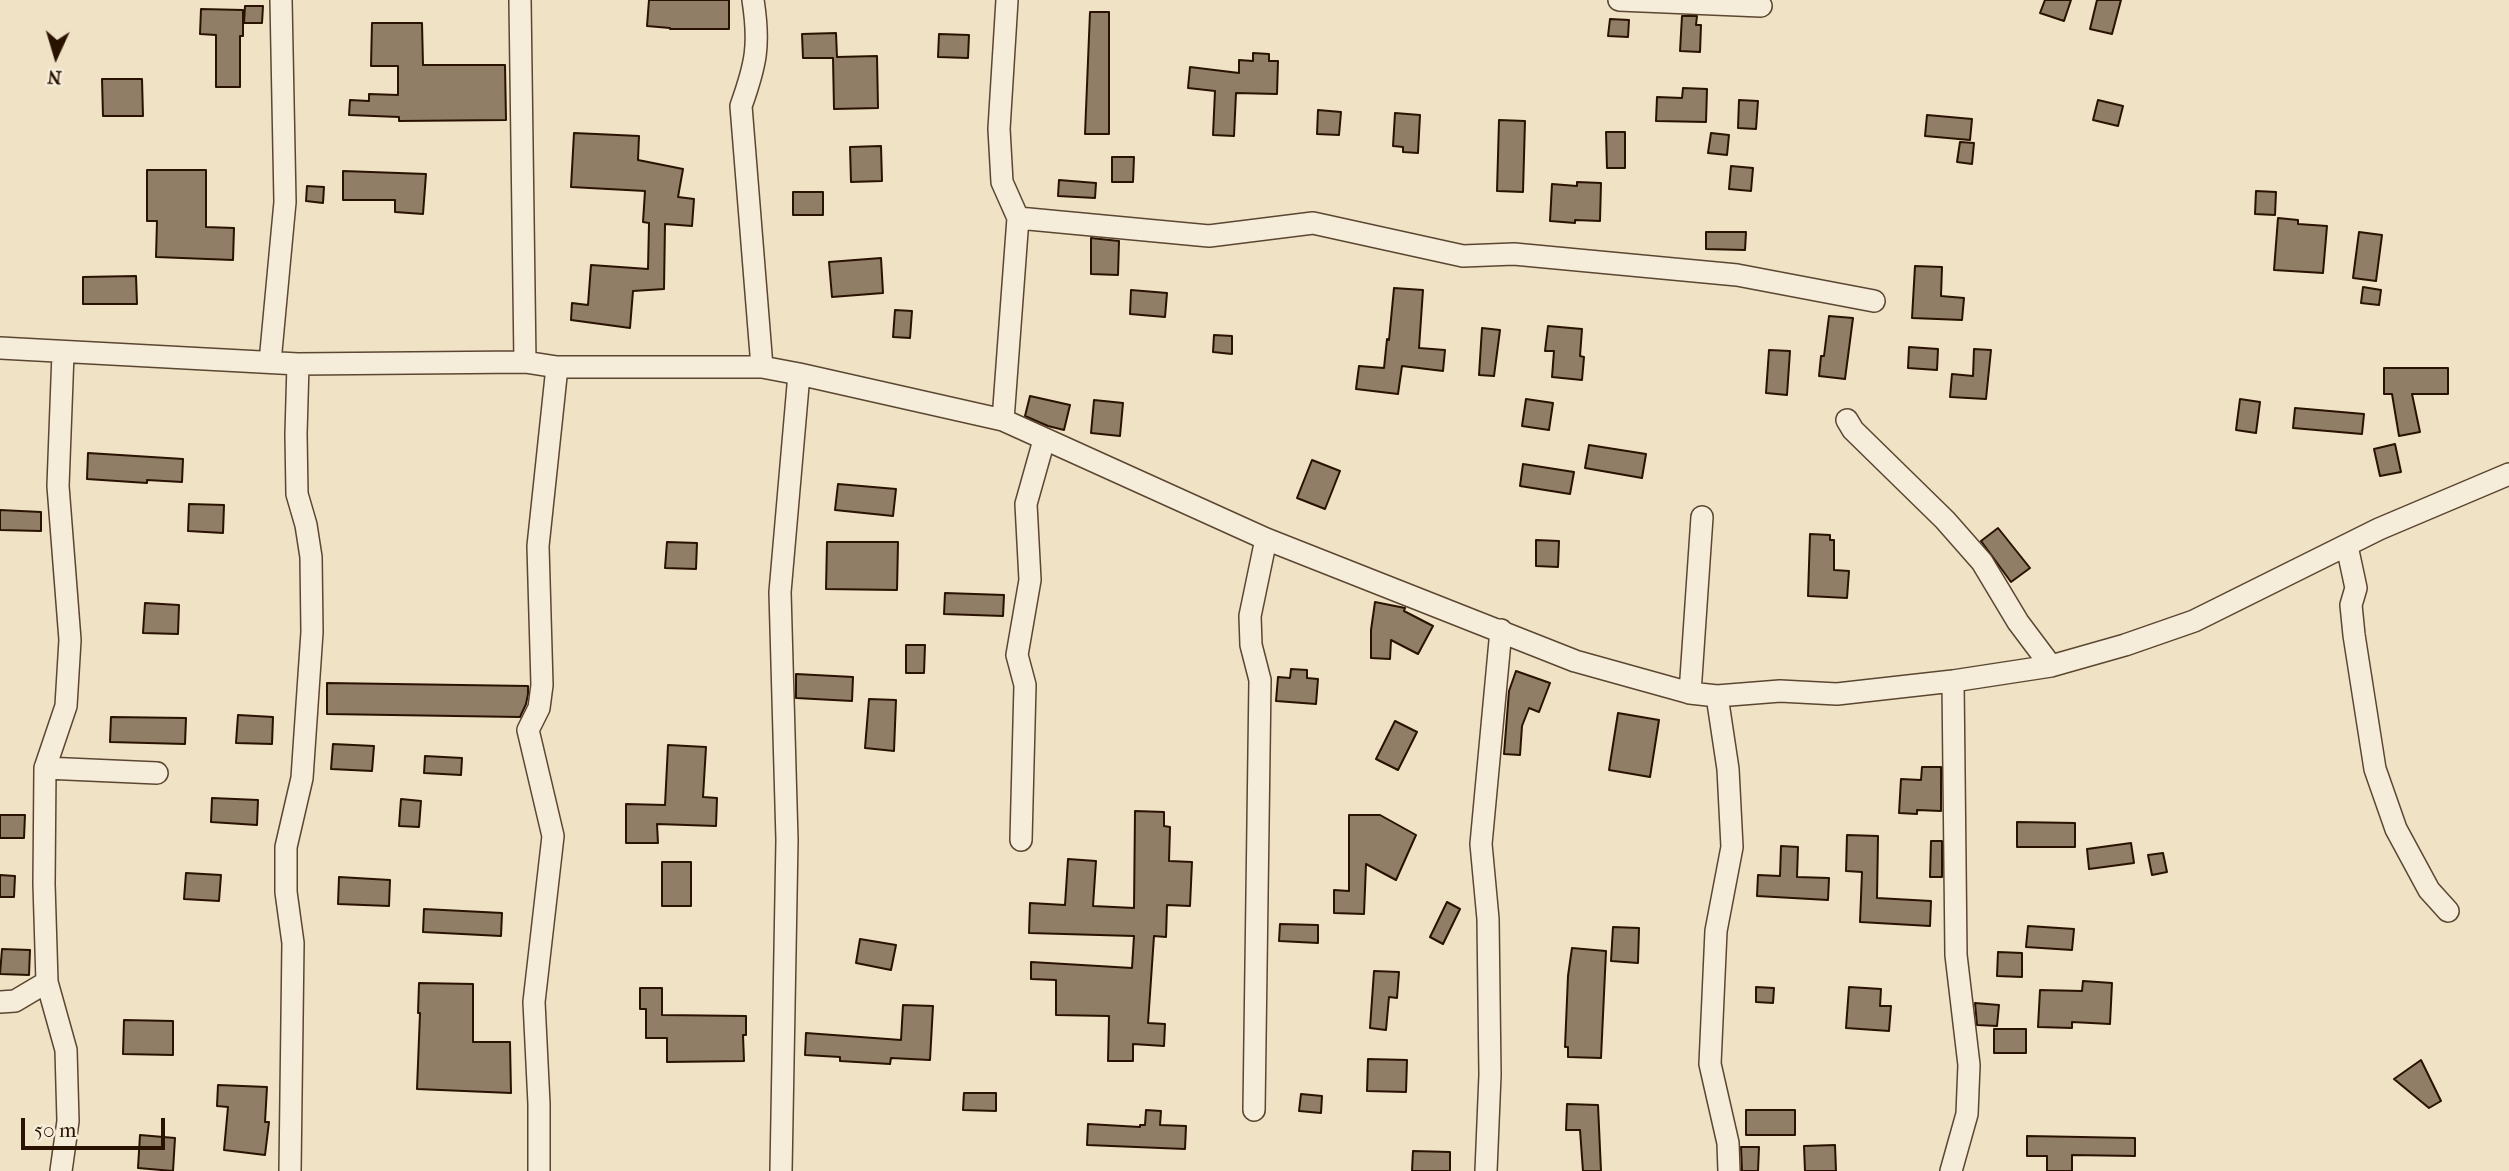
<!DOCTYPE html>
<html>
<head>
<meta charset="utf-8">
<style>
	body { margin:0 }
	#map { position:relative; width:2509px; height:1171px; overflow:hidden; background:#efe2c5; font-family:"IM FELL French Canon",serif }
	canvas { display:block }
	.north { position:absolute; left:21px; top:21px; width:70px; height:70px; -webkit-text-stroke:5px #f5ecd9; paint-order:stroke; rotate:184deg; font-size:19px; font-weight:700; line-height:28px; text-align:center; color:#2a1200 }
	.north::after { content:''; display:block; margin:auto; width:24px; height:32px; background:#2a1200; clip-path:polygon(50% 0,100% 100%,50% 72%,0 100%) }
	.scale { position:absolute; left:21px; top:1118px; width:144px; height:32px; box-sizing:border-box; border:4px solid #2a1200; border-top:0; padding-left:9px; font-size:21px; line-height:24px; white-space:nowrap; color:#2a1200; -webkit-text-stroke:5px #f5ecd9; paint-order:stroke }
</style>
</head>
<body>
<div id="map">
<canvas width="2509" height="1171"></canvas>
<div class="north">N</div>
<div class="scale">50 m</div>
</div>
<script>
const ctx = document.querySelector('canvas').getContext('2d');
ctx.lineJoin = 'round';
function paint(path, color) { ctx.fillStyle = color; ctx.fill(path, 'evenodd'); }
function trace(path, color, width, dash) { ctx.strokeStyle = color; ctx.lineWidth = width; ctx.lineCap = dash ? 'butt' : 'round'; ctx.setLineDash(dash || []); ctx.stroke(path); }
const building = new Path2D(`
	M649 0H729V29H670V28L647 26Z
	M2045 0H2071L2064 21 2040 13Z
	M2097 0H2121L2112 34 2090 29Z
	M245 6H263L262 23H244Z
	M201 9 243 10V36H240V87H216V35L200 34Z
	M1090 12H1109V134H1085Z
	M1682 16H1697L1696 25H1701L1700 52 1680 51Z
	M1610 19 1629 20 1628 37 1608 36Z
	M372 23H422L423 65H505L506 120 399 121V117L349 115 350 100 369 101V94L398 95V66H371Z
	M836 33 837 57 877 56 878 108 834 109 833 58H803L802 34Z
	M939 34 969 35 968 58 938 57Z
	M1253 53 1269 54V61H1278L1277 94 1236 93 1234 136 1213 135 1215 91 1188 88 1190 67 1239 73V60L1253 61Z
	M102 79H142L143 116H103Z
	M1683 88 1707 89 1706 122 1656 121 1657 97 1682 98Z
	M1739 100 1758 101 1756 129 1738 128Z
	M2098 100 2123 106 2118 126 2093 120Z
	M1318 110 1341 112 1339 135 1317 134Z
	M1395 113 1420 115 1418 153 1403 152V147L1393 146Z
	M1927 115 1972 119 1970 140 1925 136Z
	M1499 120 1525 121 1523 192 1497 191Z
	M1606 132H1625V168H1607Z
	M574 133 639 136 638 160 683 169 678 197 694 199 692 226 665 224 664 289 633 291 630 328 571 320 572 303 588 305 591 265 648 269 649 223 643 222 645 191 571 187Z
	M1711 133 1729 135 1727 155 1708 153Z
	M1960 142 1974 143 1972 164 1957 162Z
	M881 146 882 181 851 182 850 147Z
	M1112 157H1134L1133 182H1112Z
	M1731 166 1753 168 1751 191 1729 189Z
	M147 170H206V227L234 228 233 260 156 257 157 221H147Z
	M343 171 426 174 423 214 395 212V200H343Z
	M1059 180 1096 183 1095 198 1058 196Z
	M1577 182 1601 183 1600 221 1575 220V223L1550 221 1552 184 1577 186Z
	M307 186 324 187 323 203 306 201Z
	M2256 191 2276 192 2275 215 2255 214Z
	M793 192H823V215H793Z
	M2278 218 2298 220V224L2327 226 2323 273 2274 270Z
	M1706 232H1746L1745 250 1706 249Z
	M2359 232 2382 235 2376 281 2353 278Z
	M1091 238 1119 241 1118 275 1091 274Z
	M881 258 883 293 832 297 829 262Z
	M1915 266 1942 267 1941 296 1964 298 1962 320 1912 318Z
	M136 276 137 304H83V277Z
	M2363 287 2381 290 2379 305 2361 303Z
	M1394 288 1423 290 1419 348 1445 350 1443 371 1402 366 1398 394 1356 389 1359 366 1384 368 1387 339 1389 340Z
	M1131 290 1167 293 1165 317 1130 314Z
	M895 310 912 311 910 338 893 337Z
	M1829 316 1853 318 1845 379 1819 376 1821 356H1824Z
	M1548 326 1582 329 1580 356 1584 357 1582 380 1552 377 1554 351H1545Z
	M1482 328 1500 330 1494 376 1479 375Z
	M1214 335 1232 336V354L1213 352Z
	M1909 347 1938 349 1937 370 1908 368Z
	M1974 349 1991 350 1986 399 1950 397 1952 374 1973 376Z
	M1769 350 1790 351 1787 395 1766 393Z
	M2384 368H2448V394H2412L2420 432 2399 436 2392 394H2384Z
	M1030 396 1070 405 1064 430 1048 426 1025 416Z
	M1526 399 1553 403 1549 430 1522 426Z
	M2240 399 2260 402 2256 433 2236 430Z
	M1094 400 1123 403 1120 436 1091 433Z
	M2295 408 2364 414 2362 434 2293 428Z
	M2395 444 2401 472 2380 476 2374 449Z
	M1589 445 1646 454 1642 478 1585 468Z
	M88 453 183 459 182 482 147 480V483L87 479Z
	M1312 460 1340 471 1325 509 1297 498Z
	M1523 464 1574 472 1570 494 1520 486Z
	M838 484 896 489 893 516 835 510Z
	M189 504 224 505 223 533 188 531Z
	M0 510 41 512V531L0 530Z
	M1998 528 2030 568 2011 582 1981 541Z
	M1810 534 1830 535V540H1834V570L1849 571 1847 598 1808 596Z
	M1536 540 1559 541 1558 567 1536 566Z
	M667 542 697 543 696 569 665 568Z
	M827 542H898L897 590 826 589Z
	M945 593 1004 595 1003 616 944 614Z
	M1375 602 1405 608 1404 611 1433 626 1418 654 1391 640 1390 659 1371 658V630Z
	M145 603 179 605 178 634 143 633Z
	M906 645H925L924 673H906Z
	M1291 669 1307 670V678L1318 679 1316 704 1276 701 1278 677 1290 678Z
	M1516 671 1550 683 1539 712 1529 708 1522 726 1520 755 1504 754 1509 691Z
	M796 674 853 677 852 701 796 698Z
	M327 683 528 686V694L526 704 520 717 327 714Z
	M869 699 896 700 894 751 865 748Z
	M1618 713 1659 720 1650 777 1609 770Z
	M238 715 273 717 272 744 236 743Z
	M111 717 186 718 185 744 110 742Z
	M1395 721 1417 732 1398 770 1376 759Z
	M333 744 374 746 372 771 331 769Z
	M668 745 706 747 703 797 717 798 716 826 657 824 658 843H626V804L665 805Z
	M425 756 462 758 461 775 424 773Z
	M1922 767H1941V811L1917 810V814L1899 813 1901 779 1921 780Z
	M212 798 258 800 257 825 211 822Z
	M401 799 421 801 419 827 399 826Z
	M1135 811 1164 812V826L1170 827 1169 861 1192 862 1190 906 1167 905 1166 937 1154 936 1148 1023 1165 1024 1164 1046 1133 1044V1061H1108L1109 1016 1056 1015V980L1031 979V962L1132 968 1134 936 1029 933 1030 903 1065 905 1068 859 1096 861 1093 906 1134 908Z
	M0 815H25L24 838H0Z
	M1349 815H1380L1416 835 1396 880 1366 864 1364 914 1334 913V890L1349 891Z
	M2017 822 2075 823V847H2017Z
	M1847 835 1878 836 1877 898 1931 901 1930 926 1860 922 1862 872 1846 871Z
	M1931 841H1942V877H1930Z
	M2131 843 2134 863 2089 869 2087 849Z
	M1781 846 1798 847 1797 877 1829 878 1828 900 1757 896 1758 875 1780 876Z
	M2163 853 2167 872 2152 875 2148 855Z
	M662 862H691V906H662Z
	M186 873 221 875 219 901 184 899Z
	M0 875 15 876 14 897H0Z
	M339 877 390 880 389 906 338 904Z
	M1447 902 1460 909 1443 944 1430 937Z
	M424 909 502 913 501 936 423 932Z
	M1280 924 1318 925V943L1279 941Z
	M2028 926 2074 929 2072 950 2026 947Z
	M1613 927 1639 928 1638 963 1611 961Z
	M860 939 896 945 891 970 856 963Z
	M1572 948 1606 951 1601 1058 1568 1057V1047H1565L1568 976Z
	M2 949 30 950 29 975 0 974Z
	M1998 952 2022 953V977L1997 976Z
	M1374 971 1399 972 1397 998 1389 997 1386 1030 1370 1028Z
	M2083 981 2112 983 2110 1024 2072 1022V1028L2038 1027 2040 990 2082 991Z
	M419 983 473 984V1042H510L511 1093 417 1089 420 1013H418Z
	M1756 987 1774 988 1773 1003 1756 1002Z
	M1849 987 1881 989 1880 1006H1891L1889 1031 1846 1028Z
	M640 988H662V1015L746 1016V1035H743L744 1061 667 1062V1038H646V1009H640Z
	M1975 1003 1999 1005 1997 1026 1977 1025Z
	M903 1005 933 1006 930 1060 891 1058 890 1064 840 1061V1057L805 1055 806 1033 901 1040Z
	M124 1020 173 1021V1055L123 1054Z
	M1994 1029H2026V1053H1994Z
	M1368 1059 1407 1060 1406 1092 1367 1091Z
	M2421 1060 2441 1101 2429 1108 2394 1079Z
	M218 1085 267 1087 265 1122H269L265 1155 224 1150 228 1107 217 1106Z
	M964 1093H996V1111L963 1110Z
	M1301 1094 1322 1096 1321 1113 1299 1111Z
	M1567 1104 1598 1105 1601 1171H1583L1580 1130H1566Z
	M1146 1110 1161 1111 1160 1125 1186 1126 1185 1149 1087 1145 1088 1124 1140 1127V1125H1145Z
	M1746 1110H1795V1135H1746Z
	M140 1135 175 1138 173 1171 138 1168Z
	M2027 1136 2135 1138V1156L2072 1155V1171H2047V1156H2027Z
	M1835 1145 1836 1171H1805L1804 1146Z
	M1741 1147H1759L1758 1171H1742Z
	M1413 1151 1450 1152V1171H1412Z`);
const minor = new Path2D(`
	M520 0 525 362
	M753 0C760 45 756 64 741 106L762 367
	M1619 0 1761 6
	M1018 218 1209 236 1313 223 1463 256 1514 254 1737 275 1874 301
	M0 348 298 364 525 362 557 367H762L799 374 1003 420 1266 539 1575 661 1690 693 1717 696 1780 691 1837 694 1953 681 2051 666 2125 645 2194 621 2379 529 2509 474
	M270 362 285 202 281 0
	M1003 420 1018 218 1002 182 999 129 1007 0
	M1847 420 1853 430 1945 520 1982 562 2018 622 2051 666
	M2347 546 2356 588 2351 605 2354 635 2375 769 2396 829 2429 890 2448 911
	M1690 693 1702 517
	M1717 696 1728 769 1732 847 1716 931 1710 1064 1728 1143 1729 1171
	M45 768 157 773
	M1021 840 1025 685 1017 655 1030 580 1026 504 1044 440
	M0 1002 15 1001 47 982
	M1254 1110 1260 680 1251 645 1250 616 1266 539
	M61 1171 68 1121 66 1050 47 982 44 884 45 768 66 706 70 640 58 486 63 353
	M290 1171 293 943 286 892V847L302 778 312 632 311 557 306 525 297 494 296 434 298 364
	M539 1171V1104L534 1002 553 836 528 730 539 708 542 685 538 546 557 367
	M781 1171 787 840 780 592 799 374
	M1486 1171 1490 1075 1488 919 1481 844 1501 630
	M1951 1171 1967 1114 1969 1065 1956 955 1953 681`);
paint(building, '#907e66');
trace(building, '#2a1200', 2);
trace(minor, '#5b4631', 24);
trace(minor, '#f5ecd9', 21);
</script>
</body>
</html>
